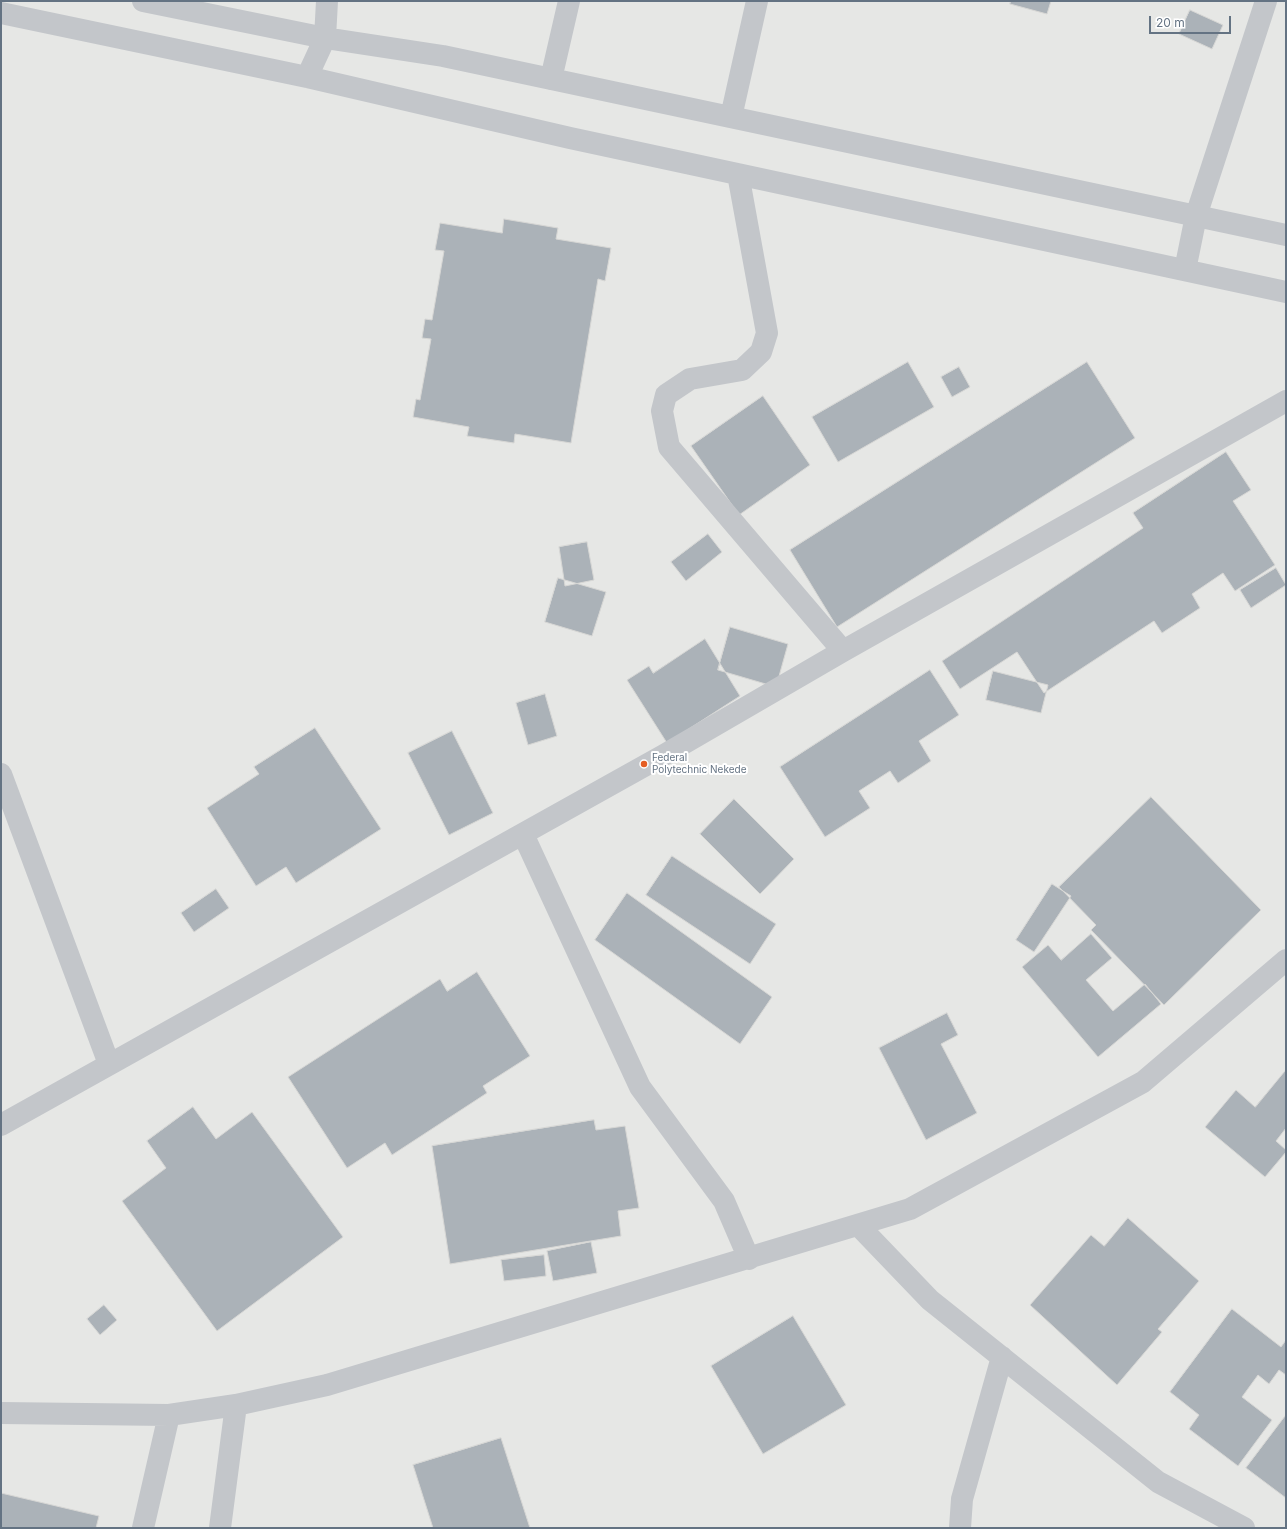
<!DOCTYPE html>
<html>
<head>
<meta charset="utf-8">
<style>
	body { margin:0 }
	#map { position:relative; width:1287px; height:1529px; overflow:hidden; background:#f5f6f2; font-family:Inter,sans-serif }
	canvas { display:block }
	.frame { position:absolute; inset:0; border:2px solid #647383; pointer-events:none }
	.scale { position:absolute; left:1149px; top:16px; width:82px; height:18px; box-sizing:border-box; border:2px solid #647383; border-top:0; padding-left:5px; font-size:12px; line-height:14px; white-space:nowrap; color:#647383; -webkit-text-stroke:3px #fff; paint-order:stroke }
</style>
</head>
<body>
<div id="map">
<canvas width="1287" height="1529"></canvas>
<div class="frame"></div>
<div class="scale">20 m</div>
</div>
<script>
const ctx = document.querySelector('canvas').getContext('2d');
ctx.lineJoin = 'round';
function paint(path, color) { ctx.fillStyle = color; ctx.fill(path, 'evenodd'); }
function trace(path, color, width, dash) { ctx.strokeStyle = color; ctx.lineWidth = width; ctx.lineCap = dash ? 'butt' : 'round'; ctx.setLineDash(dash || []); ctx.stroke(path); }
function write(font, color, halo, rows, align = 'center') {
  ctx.font = font + ' Inter,sans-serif'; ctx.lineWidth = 4; ctx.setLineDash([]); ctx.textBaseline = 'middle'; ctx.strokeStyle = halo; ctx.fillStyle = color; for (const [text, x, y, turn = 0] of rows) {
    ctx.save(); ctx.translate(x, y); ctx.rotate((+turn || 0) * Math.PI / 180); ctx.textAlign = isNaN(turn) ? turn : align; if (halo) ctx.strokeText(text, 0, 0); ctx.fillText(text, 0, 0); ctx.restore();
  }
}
const built = new Path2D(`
	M1 1H1286V1528H1Z`);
const building = new Path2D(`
	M1011 1H1051L1047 14 1010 4Z
	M1190 10 1223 25 1212 49 1179 34Z
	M504 219 558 228 556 239 611 248 605 281 598 279 571 443 515 434 514 443 467 436 469 427 413 417 416 399 420 400 431 339 422 338 425 319 432 320 444 251 435 250 440 223 502 233Z
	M908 362 934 407 838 462 812 417Z
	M1087 362 1135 438 837 627 790 550Z
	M959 367 970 387 952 397 941 377Z
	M763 396 810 465 739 515 691 446Z
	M1226 452 1251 490 1233 501 1275 565 1235 591 1223 573 1192 594 1200 608 1162 633 1154 621 1044 693 1017 652 960 689 942 661 1143 528 1133 513Z
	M708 534 722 552 686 581 671 562Z
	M587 542 594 580 565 586 559 547Z
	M1276 568 1286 585 1251 608 1240 590Z
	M558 578 606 592 592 636 545 622Z
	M730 627 788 644 776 687 718 670Z
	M705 639 740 696 667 743 627 680 649 666 653 673Z
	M930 670 959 715 919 741 931 761 898 783 890 771 859 791 870 808 825 837 780 767Z
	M993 671 1048 685 1041 713 986 700Z
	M545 694 557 736 528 745 516 703Z
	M315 728 381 829 296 883 286 867 256 886 207 808 259 774 254 767Z
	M452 731 493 813 449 835 408 753Z
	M1151 797 1261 910 1164 1005 1091 930 1096 925 1059 887Z
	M734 799 794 859 760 894 700 834Z
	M672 856 776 924 750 964 646 895Z
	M1052 884 1071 896 1034 952 1016 940Z
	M216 889 229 908 194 932 181 913Z
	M627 893 772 997 740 1044 595 940Z
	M1091 934 1112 958 1086 980 1113 1011 1145 984 1161 1004 1098 1057 1022 967 1048 945 1061 960Z
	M477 972 530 1056 483 1086 487 1093 392 1155 385 1143 347 1168 288 1077 440 979 447 991Z
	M947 1013 958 1035 941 1044 977 1113 926 1140 879 1048Z
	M1286 1070V1128L1276 1141 1286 1150V1152L1265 1177 1205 1127 1236 1090 1255 1107Z
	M193 1107 216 1139 252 1112 343 1237 217 1331 122 1201 166 1168 147 1141Z
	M594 1120 596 1130 625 1126 639 1208 618 1211 621 1236 450 1264 432 1146Z
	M1128 1218 1199 1281 1158 1329 1162 1332 1117 1385 1030 1305 1091 1235 1104 1246Z
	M591 1242 597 1273 553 1281 547 1251Z
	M544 1255 546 1276 504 1281 501 1260Z
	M104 1305 117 1320 100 1335 87 1319Z
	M1232 1309 1281 1347 1286 1340V1375L1279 1370 1269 1384 1258 1375 1242 1397 1272 1420 1238 1466 1189 1429 1199 1415 1170 1392Z
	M793 1316 846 1405 763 1454 711 1366Z
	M1286 1415V1498L1246 1468Z
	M501 1438 530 1528H433L413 1465Z
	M1 1493 99 1516 96 1528H1Z`);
const minor = new Path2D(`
	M143 1 325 38 443 56 1286 235
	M1 13 307 77 570 138 1286 292
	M307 77 325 38 327 1
	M551 79 569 1
	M731 117 757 1
	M738 174 767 333 761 352 742 370 690 379 666 395 662 411 669 447 843 651
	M1185 270 1196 216 1266 1
	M1 774 109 1064
	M523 834 640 1087 724 1201 749 1259
	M1 1125 664 755 843 651 1286 401
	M859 1226 930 1300 1158 1482 1244 1528
	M1 1413 169 1415 236 1405 327 1385 910 1209 1143 1082 1286 960
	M143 1528 169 1415
	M220 1528 236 1405
	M960 1528 962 1499 1002 1357`);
const markers = [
	[644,764,4,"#e55d23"]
];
const poiNames = [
	["Federal",652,758],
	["Polytechnic Nekede",652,770]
];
paint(built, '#e6e7e5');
paint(building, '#abb2b8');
trace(building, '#d7d7d5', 1);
trace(minor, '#c3c6ca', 22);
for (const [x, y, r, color] of markers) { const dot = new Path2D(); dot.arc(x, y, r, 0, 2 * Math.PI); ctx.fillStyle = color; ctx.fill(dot); trace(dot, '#fff', 1.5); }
write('10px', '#647383', '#fff', poiNames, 'left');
</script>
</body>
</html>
